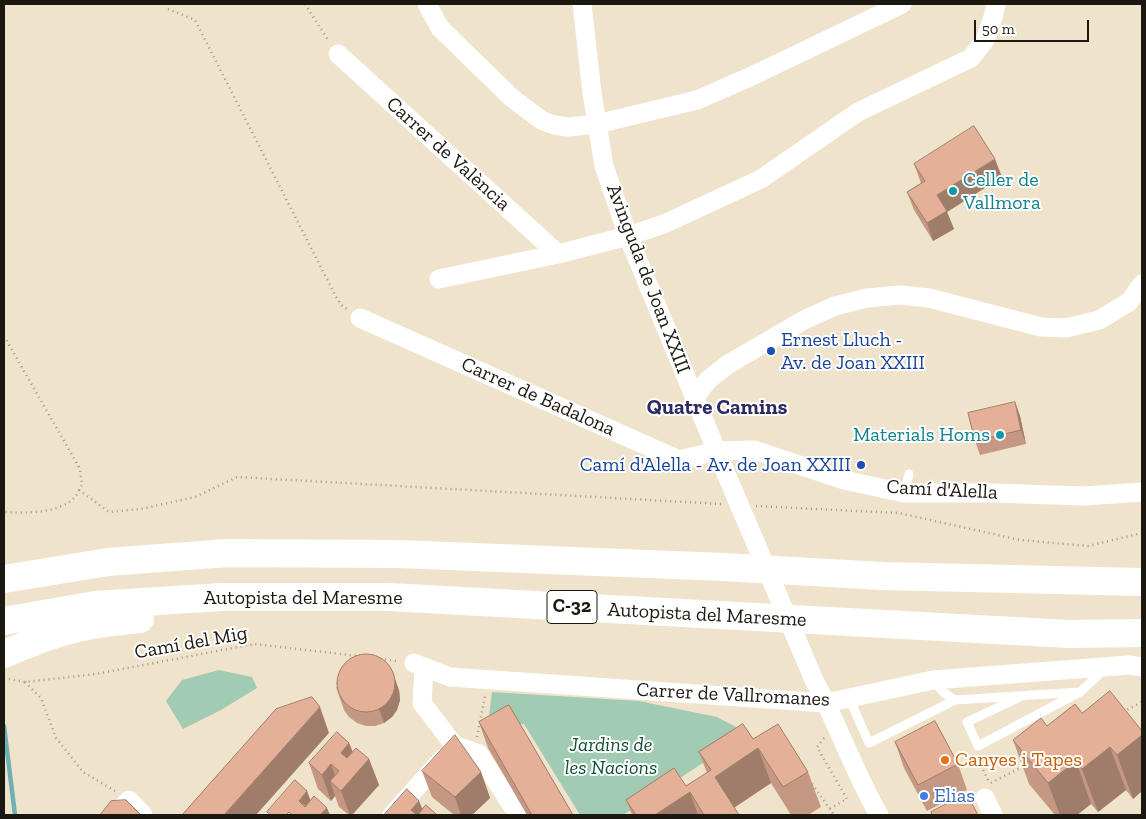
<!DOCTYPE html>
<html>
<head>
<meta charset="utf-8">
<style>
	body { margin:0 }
	#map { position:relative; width:1146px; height:819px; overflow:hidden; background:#efe3cb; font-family:"Zilla Slab",serif }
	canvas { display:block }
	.frame { position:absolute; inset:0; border:5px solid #1b180f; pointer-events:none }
	.scale { position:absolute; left:974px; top:20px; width:115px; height:22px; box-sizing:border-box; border:2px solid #1b180f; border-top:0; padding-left:6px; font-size:15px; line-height:18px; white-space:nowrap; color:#1b180f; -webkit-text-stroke:4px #fff; paint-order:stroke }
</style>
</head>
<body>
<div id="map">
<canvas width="1146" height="819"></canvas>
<div class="frame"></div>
<div class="scale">50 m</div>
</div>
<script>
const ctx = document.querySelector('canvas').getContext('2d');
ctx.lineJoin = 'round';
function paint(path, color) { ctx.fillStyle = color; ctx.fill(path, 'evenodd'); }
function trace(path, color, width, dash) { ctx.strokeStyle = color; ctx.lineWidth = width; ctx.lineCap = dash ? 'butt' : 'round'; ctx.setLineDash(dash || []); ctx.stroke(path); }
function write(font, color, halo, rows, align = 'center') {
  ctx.font = font + ' "Zilla Slab",serif'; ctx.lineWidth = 4; ctx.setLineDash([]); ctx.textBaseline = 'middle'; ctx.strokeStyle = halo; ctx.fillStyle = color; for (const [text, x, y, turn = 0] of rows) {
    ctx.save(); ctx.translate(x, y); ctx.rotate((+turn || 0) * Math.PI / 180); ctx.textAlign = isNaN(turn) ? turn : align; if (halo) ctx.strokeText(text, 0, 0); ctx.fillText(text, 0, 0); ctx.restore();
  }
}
const green = new Path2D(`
	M219 670 252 677 257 688 221 710 183 729 166 701 182 680Z
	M492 692 639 701 717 717 738 728 743 737 623 815H580L524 724H502L487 731Z`);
const stream = new Path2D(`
	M4 726 15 815`);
const path = new Path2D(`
	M305 4 328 40
	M168 9 195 20 334 293 341 305 347 309
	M4 336 80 469 82 485C79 489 77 496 73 499 56 514 25 513 4 512
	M79 490 109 512 141 509 195 497 237 477 721 504
	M756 506 899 513 1020 540 1088 546 1142 533
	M380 659 397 661
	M4 678 25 682 96 674 254 644 358 656
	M25 682 41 698 56 738 83 772 115 791
	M1123 712 1142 702
	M477 737 485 696
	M824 738 817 747 847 799 829 809
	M979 761 989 782
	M991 783 1026 765
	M812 784 834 815`);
const lane = new Path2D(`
	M904 493 909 474
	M933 681 944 693 955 700
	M1080 692 1104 670
	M849 698 869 743 955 700 1080 692 978 746 967 722 1022 696`);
const street = new Path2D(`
	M427 4 440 28 512 98 541 120 554 125 568 127 597 124 697 100 752 76 902 4
	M582 4 592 93 604 166 628 236 727 476 814 680C838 724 854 772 879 815
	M338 54 558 254
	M439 279 558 254 628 236 664 224 761 179 858 112 971 58 985 40 993 17 996 4
	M360 318 679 460 717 451 754 450 844 480 904 493H993L1084 496 1142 492
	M695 397 708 380 727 365 804 320 835 306 867 298 900 295 929 298 1041 327 1066 328 1099 320 1129 302 1142 284
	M414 663 450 677 826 703 933 680 1129 665 1142 667
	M424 667 422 703 454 745 479 754 518 815
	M985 798 993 815
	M115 815 129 800 143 815
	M392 815 442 759`);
const highway = new Path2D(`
	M4 579 108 562 227 553 399 554 723 567 882 576 1142 582
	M4 621 95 605 221 597H389L1069 634 1142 633
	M4 654C33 642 62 630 93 625 108 622 124 621 140 619`);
const wall = new Path2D(`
	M914 164 1002 177 947 212 954 229 933 241 914 210 907 192 921 183Z
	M1015 402 1020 416 1026 444 980 455 975 441Z
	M336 687 399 690 400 700 397 710 392 717 384 723 375 726H366L357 723 349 717 344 710Z
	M1082 713 1142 731V791L1133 799 1126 790 1098 812 1091 804 1077 815H1055L1029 784 1013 740Z
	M479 722 573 815H527L488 748Z
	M753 739 808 772 821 807 808 815H791L771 783 734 807 739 815H632L626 800 686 786 707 773 699 752Z
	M895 742 958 764 967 790 927 811 904 768Z
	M349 743 353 752 369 759 379 785 352 815H349L339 807 335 796 331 801 318 789 309 763Z
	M422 771 481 772 490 798 472 815H454L432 797Z`);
const shadedWall = new Path2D(`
	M995 159 1002 177 947 212 954 229 933 241 927 223 937 195Z
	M1015 402 1020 416 1026 444 1021 430Z
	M394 676 399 690 400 700 397 710 392 717 384 723 379 709Z
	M320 707 329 733 256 815H224Z
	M1142 735V791L1133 799 1117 755Z
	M349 743 359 769 341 753Z
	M1110 747 1126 790 1098 812 1082 769Z
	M758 748 771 783 728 812 715 777Z
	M369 759 379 785 352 815H350L341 791Z
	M1076 761 1091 804 1077 815H1060L1048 783Z
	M331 764 340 790 330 781 335 796 331 801 322 775Z
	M481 772 490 798 472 815H461L455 797Z
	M307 791 316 815 299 801Z
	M690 792 698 815H655Z
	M419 801 425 815H413L411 810Z
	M327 808 330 815H320Z`);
const building = new Path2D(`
	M974 126 995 159 937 195 947 211 927 223 907 192 925 181 914 164Z
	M1015 402 1021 430 975 441 968 413Z
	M337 683a29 29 0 1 1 58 0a29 29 0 1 1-58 0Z
	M1110 691 1142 731V735L1117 755 1110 747 1082 769 1076 761 1048 783 1013 740 1041 718 1047 726 1075 704 1082 713Z
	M312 697 320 707 224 815H182L276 709Z
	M509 705 573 815H532L479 722Z
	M935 721 958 764 918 785 895 742Z
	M743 724 753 739 778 724 808 772 783 787 758 748 715 777 739 815H704L690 792 655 815H636L626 800 674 768 686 786 711 770 699 752Z
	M337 732 349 743 341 753 347 758 356 748 369 759 341 791 330 781 339 771 331 764 322 775 309 763Z
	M455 735 481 772 455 797 422 771Z
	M295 780 307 791 299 801 305 807 314 796 327 808 320 815H292L289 812 286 815H271L267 812Z
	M407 789 419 801 411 810 417 815H384Z
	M967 794 978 815H932L931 812Z
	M126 800 141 815H100L111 801Z
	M426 805 437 815H418Z`);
const markers = [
	[953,191,5,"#0f9aa8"],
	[771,351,5,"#1a4fb4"],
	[1000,435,5,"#0f9aa8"],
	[861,465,5,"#1a4fb4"],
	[945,760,5,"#e8710a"],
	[924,796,5,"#3f7fe0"]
];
const shields = [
	[572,607,50]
];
const shieldNames = [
	["C-32",572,607]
];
const streetNames = [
	["Carrer de València",448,154,42],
	["Avinguda de Joan XXIII",648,279,69],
	["Carrer de Badalona",538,397,24],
	["Camí d'Alella",942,490,3],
	["Autopista del Maresme",303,598],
	["Autopista del Maresme",707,615,3],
	["Camí del Mig",191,643,-10],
	["Carrer de Vallromanes",733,695,3]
];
const cultureNames = [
	["Celler de",963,180],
	["Vallmora",963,203],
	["Materials Homs",990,435,"right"]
];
const transitNames = [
	["Ernest Lluch -",781,340],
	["Av. de Joan XXIII",781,363],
	["Camí d'Alella - Av. de Joan XXIII",851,465,"right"]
];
const parkNames = [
	["Jardins de",611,745],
	["les Nacions",611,768]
];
const foodNames = [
	["Canyes i Tapes",955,760]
];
const shopNames = [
	["Elias",934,796]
];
const neighbourhoodNames = [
	["Quatre Camins",717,408]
];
paint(green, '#a1ccb3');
trace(stream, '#6db1b6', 4.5);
trace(path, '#a09785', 2.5, [1, 4]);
trace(lane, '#fff', 9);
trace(street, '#fff', 19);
trace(highway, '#fff', 28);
paint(wall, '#c49883');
paint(shadedWall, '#a07c6a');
paint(building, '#e4b198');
trace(building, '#a07c6a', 1);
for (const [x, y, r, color] of markers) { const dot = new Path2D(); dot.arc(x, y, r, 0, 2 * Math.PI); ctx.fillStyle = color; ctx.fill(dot); trace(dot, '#fff', 2); }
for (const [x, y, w] of shields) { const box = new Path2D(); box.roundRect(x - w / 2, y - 16.5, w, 33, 4); ctx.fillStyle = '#fff'; ctx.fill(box); trace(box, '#1b180f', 1); }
write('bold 19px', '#1b180f', null, shieldNames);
write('20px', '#1b180f', '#fff', streetNames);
write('20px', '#0d838f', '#fff', cultureNames, 'left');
write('20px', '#164399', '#fff', transitNames, 'left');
write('italic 20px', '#0f4f33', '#fff', parkNames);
write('20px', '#c56008', '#fff', foodNames, 'left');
write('20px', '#366cbe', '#fff', shopNames, 'left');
write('bold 21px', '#2c2a65', '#fff', neighbourhoodNames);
</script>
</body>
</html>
